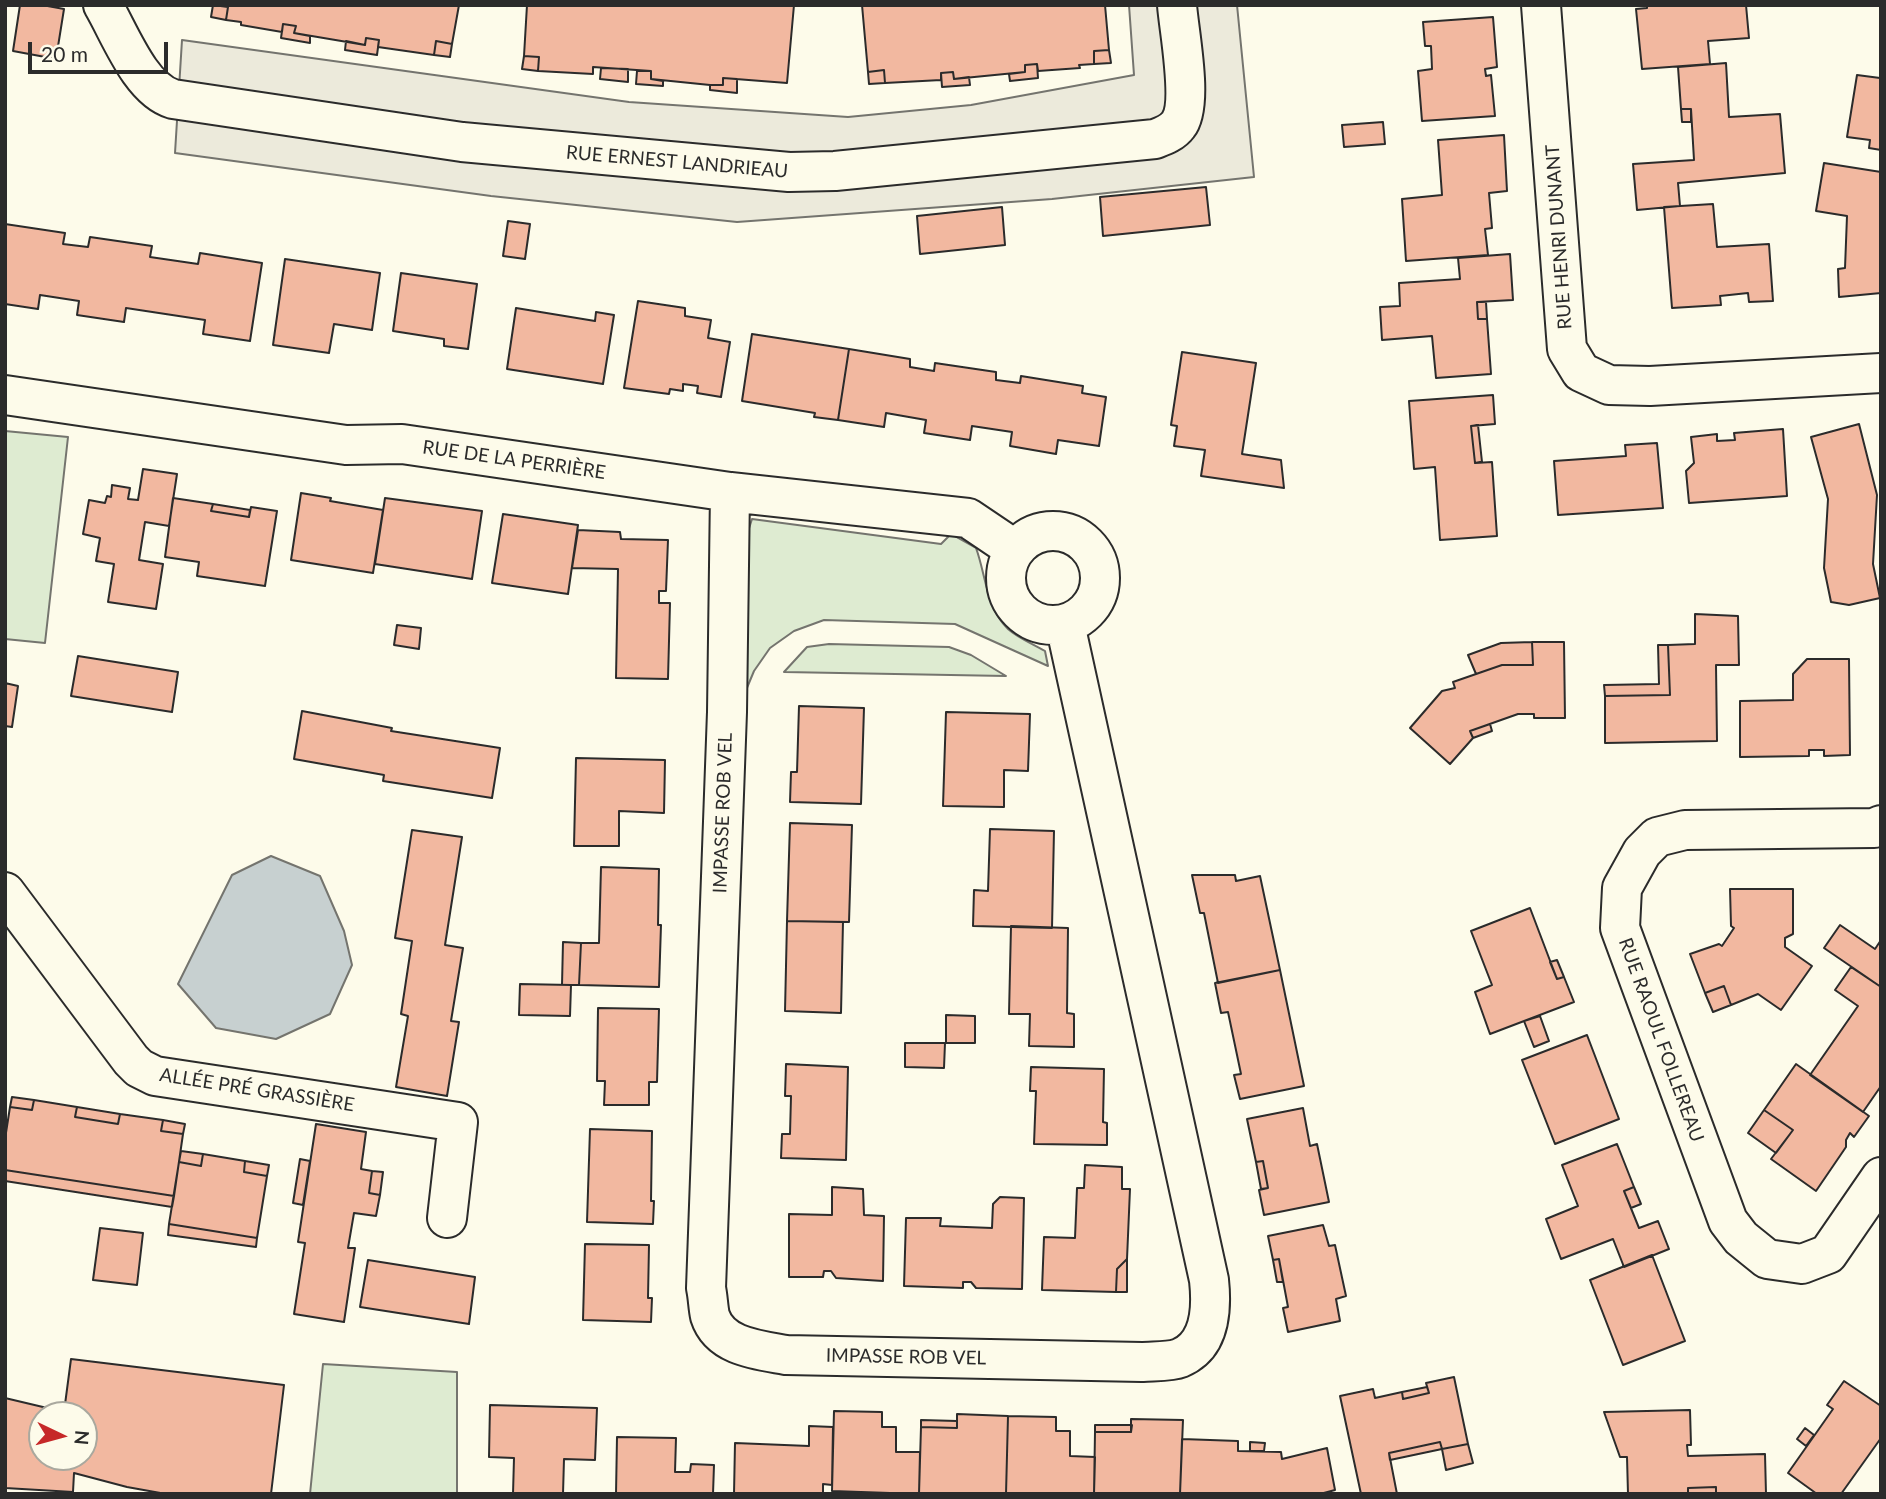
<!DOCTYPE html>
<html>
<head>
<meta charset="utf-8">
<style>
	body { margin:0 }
	#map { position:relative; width:1886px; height:1499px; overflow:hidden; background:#fdfbea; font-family:Lato,sans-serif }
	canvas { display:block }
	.frame { position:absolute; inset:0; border:7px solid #2b2b2b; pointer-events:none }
	.north { position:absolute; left:28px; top:1401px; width:70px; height:70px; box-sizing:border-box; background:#fdfbea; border:2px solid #a9a89e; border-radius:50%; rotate:95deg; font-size:19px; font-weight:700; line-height:28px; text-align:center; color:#2b2b2b }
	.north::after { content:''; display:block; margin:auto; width:24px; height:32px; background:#c62828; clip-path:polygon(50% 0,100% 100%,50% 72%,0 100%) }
	.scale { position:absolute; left:28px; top:42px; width:140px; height:32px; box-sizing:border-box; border:4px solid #2b2b2b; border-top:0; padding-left:9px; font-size:21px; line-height:24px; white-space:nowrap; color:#2b2b2b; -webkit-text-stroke:5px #fdfbea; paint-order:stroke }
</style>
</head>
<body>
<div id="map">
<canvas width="1886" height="1499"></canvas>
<div class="frame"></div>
<div class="north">N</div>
<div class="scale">20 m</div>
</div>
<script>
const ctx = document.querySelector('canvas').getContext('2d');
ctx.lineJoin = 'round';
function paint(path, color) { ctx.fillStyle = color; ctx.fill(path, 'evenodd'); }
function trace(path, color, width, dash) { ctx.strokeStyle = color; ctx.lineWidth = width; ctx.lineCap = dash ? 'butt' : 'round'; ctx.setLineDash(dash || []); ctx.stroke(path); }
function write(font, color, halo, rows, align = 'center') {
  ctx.font = font + ' Lato,sans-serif'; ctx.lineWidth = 5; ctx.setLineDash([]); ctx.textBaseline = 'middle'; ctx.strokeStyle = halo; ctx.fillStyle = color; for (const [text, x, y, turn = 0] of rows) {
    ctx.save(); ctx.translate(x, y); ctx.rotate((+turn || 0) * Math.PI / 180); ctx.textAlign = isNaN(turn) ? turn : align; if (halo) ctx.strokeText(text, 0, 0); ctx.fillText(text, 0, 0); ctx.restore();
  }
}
const green = new Path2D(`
	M5 431 68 437 45 643 5 639Z
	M752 519 941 544 951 534 976 548C986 575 986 608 1008 629 1018 638 1033 644 1045 651L1048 666 955 624 824 620 794 631 770 648 754 671 744 695V544Z
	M829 644 949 647 971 655 1006 676 784 672 807 647Z
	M323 1364 457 1372V1494H310Z`);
const parking = new Path2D(`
	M1129 5H1237L1254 177 1052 199 737 222 491 196 175 153 182 40 629 102 848 117 971 105 1134 75Z`);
const water = new Path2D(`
	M271 856 320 876 344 931 352 965 330 1014 276 1039 216 1028 178 984 232 875Z`);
const building = new Path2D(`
	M20 5H42L64 9 56 59 13 51Z
	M213 5 228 7 226 20 211 17Z
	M217 5H459L452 44 436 41 434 55 378 47 379 40 366 38 365 45 294 33 296 26 283 24 282 32 241 25V22L226 20 228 7Z
	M527 5H794L787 83 723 78V85H710L651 79V71L593 67V74L538 71 539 57 524 56Z
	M862 5H1105L1109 50 1094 51V64L1079 65 1080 68 1038 71 1037 64 1025 65V72L954 79 953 72 941 73V80L885 83 884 70 868 72Z
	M1647 5H1746L1749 38 1708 41 1710 64 1642 69 1636 9 1647 8Z
	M1493 17 1497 67 1485 69 1486 76 1491 75 1495 116 1422 121 1418 71 1432 69 1431 46H1425L1423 22Z
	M283 24 296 26 294 33 310 36V43L281 38Z
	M366 38 379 40 377 55 345 50 346 41 365 45Z
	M436 41 452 44 450 57 434 55Z
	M1109 50 1111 63 1094 64V51Z
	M524 56 539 57 538 71 522 69Z
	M1726 63 1729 117 1780 114 1785 173 1678 183 1680 206 1637 210 1633 164 1694 160 1691 109H1681L1678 67Z
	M1037 64 1038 78 1010 81 1009 74 1025 72V65Z
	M601 68 628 69V82L600 79Z
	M884 70 885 83 869 84 868 72Z
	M637 71H651V79L663 81V86L636 84Z
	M953 72 954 79 969 77 970 85 942 87 941 73Z
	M1881 73V150L1869 148 1870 140 1847 137 1857 75 1880 78Z
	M723 78 737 79V93L710 90V85H723Z
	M1681 109H1691V122H1682Z
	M1383 122 1385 144 1344 147 1342 125Z
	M1504 135 1507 191 1489 193 1492 228 1485 229 1488 255 1406 261 1402 199 1442 195 1438 140Z
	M1824 163 1881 172V293L1839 297 1838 269 1845 268 1847 216 1816 211Z
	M1206 187 1210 225 1103 236 1100 197Z
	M1713 204 1717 247 1769 244 1773 301 1749 302 1748 293 1720 296 1721 305 1672 308 1664 207Z
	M1002 207 1005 245 920 254 917 216Z
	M508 221 530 224 525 259 503 256Z
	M5 224 65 233 63 244 88 247 90 237 152 246 150 257 198 264 200 253 262 263 250 341 203 334 205 320 126 308 124 322 77 315 79 301 40 295 38 309 5 304Z
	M1510 254 1513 300 1477 302 1478 319H1487L1491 374 1436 378 1432 336 1382 340 1380 307 1400 306 1399 283 1460 279 1458 258Z
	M285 259 380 273 372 330 334 324 329 353 273 345Z
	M401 273 477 284 468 349 444 346V339L393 331Z
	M638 301 685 308V316L711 320 708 338 730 342 721 397 697 393 698 386 683 384V391L670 389 669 394 624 388Z
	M1477 302H1486L1487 319H1478Z
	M516 308 595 321 596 312 614 315 603 384 507 369Z
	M752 334 849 349 838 420 814 417 815 413 742 401Z
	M849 349 910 359V367L934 371 935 363 996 372V380L1020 383 1021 376 1083 386 1082 393 1106 397 1099 446 1058 440 1056 454 1010 446 1012 432 972 426 970 440 924 433 926 420 886 413 884 427 838 420Z
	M1182 352 1256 363 1242 454 1281 460 1284 488 1201 476 1205 450 1174 446 1177 426 1171 425Z
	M1493 395 1495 424 1471 426 1475 463 1492 462 1497 536 1440 540 1435 467 1414 469 1409 401Z
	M1859 424 1877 495 1873 564 1880 598 1849 605 1831 602 1824 568 1828 499 1811 437Z
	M1478 425 1482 462 1475 463 1471 426Z
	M1783 429 1787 496 1689 503 1686 471 1694 463 1691 437 1717 434V441L1735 440 1734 433Z
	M1657 443 1663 508 1558 515 1554 461 1626 456 1625 445Z
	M143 469 177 474 169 526 145 522 139 560 163 564 156 609 108 602 114 564 96 561 100 538 83 534 89 500 105 503 107 496 111 497 112 485 130 488 128 499 138 500Z
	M301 493 331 498 330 501 383 510 373 573 291 560Z
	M173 498 213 504 211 511 249 517 251 507 277 511 265 586 197 576 199 562 165 557Z
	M385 498 482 511 472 579 375 564Z
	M213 504 250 510 249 517 211 511Z
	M503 514 578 525 568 594 492 583Z
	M578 530 620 532 621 539 668 540 666 591H659V603H670L668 679 616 678 618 569 572 568Z
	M1695 614 1738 616 1739 665H1716L1717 741 1605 743V696L1670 695 1668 645 1695 644Z
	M397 625 421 628 419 649 394 645Z
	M1532 642H1564L1565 718H1534V714H1518L1470 731 1473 738 1450 764 1410 728 1442 691 1455 688 1453 682 1502 665H1533Z
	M1532 642 1533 665H1502L1476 674 1468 655 1501 643Z
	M1658 645H1668L1670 695 1605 696 1604 685 1659 684Z
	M78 656 178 672 172 712 71 696Z
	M1807 659H1849L1850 755 1824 756V750H1809V756L1740 757V701L1793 700V674Z
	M5 683 18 686 12 727 5 726Z
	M799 706 864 708 861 804 790 802 791 772H797Z
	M302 711 392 728 391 731 500 748 492 798 383 781 384 775 294 759Z
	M946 712 1030 714 1028 771 1004 770V807L943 806Z
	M1490 724 1492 731 1473 738 1470 731Z
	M576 758 665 760 664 813 619 811V846H574Z
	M790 823 852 825 849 922 787 921Z
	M990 829 1054 831 1052 928 973 926 974 890 988 891Z
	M412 830 462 837 445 945 463 948 451 1021 459 1022 447 1096 396 1087 408 1016 401 1014 412 941 395 938Z
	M601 867 659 869 658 925H661L659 987 579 985 581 943H599Z
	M1192 875H1235L1236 881 1260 876 1280 970 1218 983 1204 913H1200Z
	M1730 889H1793V934L1785 938V947L1812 966 1781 1010 1758 994 1731 1005 1724 986 1705 993 1690 954 1719 944 1722 946 1734 928 1731 926Z
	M1530 908 1557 979 1564 977 1574 1002 1490 1034 1475 992 1492 985 1471 931Z
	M787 921 843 922 841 1013 785 1011Z
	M1840 925 1875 949 1881 940V987L1824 948Z
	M1011 926 1068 928 1067 1013 1074 1014V1047L1029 1046 1030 1014H1009Z
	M563 942 581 943 579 985H562Z
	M1557 960 1564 977 1557 979 1550 962Z
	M1851 967 1881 987V1086L1863 1112 1810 1075 1858 1006 1835 990Z
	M1280 970 1304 1086 1240 1099 1234 1075 1241 1074 1228 1012 1221 1013 1215 983Z
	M520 984 571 985 570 1016 519 1015Z
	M1724 986 1731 1005 1713 1012 1705 993Z
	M598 1008 659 1009 657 1082H649V1105H604L605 1081H597Z
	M946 1015 975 1016V1043H946Z
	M1540 1016 1549 1041 1534 1047 1524 1021Z
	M1587 1035 1619 1119 1555 1144 1522 1060Z
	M905 1043H945L944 1068 905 1067Z
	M786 1064 848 1067 846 1160 781 1158 782 1134H790L791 1096H785Z
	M1796 1064 1869 1116 1854 1137 1850 1133 1846 1140V1147L1816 1191 1771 1159 1793 1130 1764 1110Z
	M1031 1067 1104 1069 1103 1122 1107 1123V1145L1034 1144 1036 1091H1030Z
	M12 1097 34 1100 32 1110 10 1107Z
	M34 1100 77 1107 75 1117 118 1124 120 1114 163 1120 161 1131 183 1134 174 1196 5 1170V1139L10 1107 32 1110Z
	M77 1107 120 1114 118 1124 75 1117Z
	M1303 1108 1310 1146 1317 1144 1329 1202 1264 1215 1259 1190 1268 1188 1263 1161 1256 1162 1247 1119Z
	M1764 1110 1793 1130 1776 1153 1748 1133Z
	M163 1120 185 1124 183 1134 161 1131Z
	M316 1124 366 1132 361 1169 372 1171 369 1193 380 1195 376 1216 354 1213 348 1248H355L344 1322 294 1314 305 1243 298 1242Z
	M590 1129 652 1131 651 1201H654L653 1224 587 1222Z
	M1617 1144 1634 1187 1624 1191 1639 1228 1658 1221 1669 1249 1624 1267 1613 1239 1561 1259 1546 1219 1578 1206 1562 1165Z
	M181 1151 203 1154 201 1166 179 1162Z
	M203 1154 245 1161 244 1172 267 1176 257 1238 169 1224 179 1162 201 1166Z
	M300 1159 310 1161 303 1205 293 1203Z
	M245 1161 269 1165 267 1176 244 1172Z
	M1263 1161 1268 1188 1261 1189 1256 1162Z
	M1085 1165 1122 1167V1189H1130L1127 1259 1117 1269 1116 1292 1042 1290 1044 1237 1075 1238 1077 1188H1084Z
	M5 1170 174 1196 172 1207 5 1181Z
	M372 1171 383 1172 380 1195 369 1193Z
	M832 1187 863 1189 864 1215 884 1216 883 1281 836 1278 831 1271H824L823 1277H789V1214L832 1215Z
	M1634 1187 1641 1204 1631 1208 1624 1191Z
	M1000 1197 1024 1198 1022 1289 976 1288 971 1282H963V1288L904 1286 906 1218H941L940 1226 992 1228 993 1204Z
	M169 1224 257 1238 256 1247 168 1235Z
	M1323 1225 1329 1246 1335 1245 1346 1296 1336 1299 1340 1321 1288 1332 1283 1308 1288 1307 1279 1259 1273 1260 1268 1236Z
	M100 1228 143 1233 137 1285 93 1280Z
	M585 1244 649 1245 648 1298H652L651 1322 583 1320Z
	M1652 1255 1685 1341 1623 1365 1590 1280Z
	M1127 1259V1292H1116L1117 1269Z
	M1279 1259 1283 1282H1277L1273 1260Z
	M368 1260 475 1277 469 1324 360 1307Z
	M71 1359 284 1385 271 1494H166L127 1487 74 1473 73 1492 5 1488V1398L64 1412ZM42 1415H84V1457H42Z
	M1454 1377 1468 1444 1442 1449 1440 1442 1389 1453 1397 1494H1361L1340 1396 1373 1389 1375 1398 1402 1392 1403 1399 1429 1393 1426 1383Z
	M1844 1381 1881 1406V1438L1841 1494H1817L1788 1473 1833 1409 1827 1405Z
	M1427 1387 1429 1393 1403 1399 1402 1392Z
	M490 1405 597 1408 595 1460 564 1459 563 1494H513L514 1458 489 1457Z
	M1690 1410 1691 1445H1687L1688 1456 1765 1454 1766 1494H1716V1487L1688 1488V1494H1628L1627 1457H1620L1604 1412Z
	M834 1411 882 1412V1427H896V1452H920L919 1494 832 1491Z
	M957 1414 1008 1416 1006 1494H919L921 1427 957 1428Z
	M1008 1416 1056 1417V1431H1070V1456L1095 1457 1094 1494H1006Z
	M1131 1419 1183 1420 1180 1494H1094L1095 1432H1131Z
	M921 1420 957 1421V1428L921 1427Z
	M1095 1425H1132L1131 1432H1095Z
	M809 1426 833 1427 832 1485 823 1484V1494H734L735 1443 809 1446Z
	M1805 1428 1814 1435 1806 1446 1797 1439Z
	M617 1437 676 1438 675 1472H690L691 1464 714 1465 713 1494H616Z
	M1182 1439 1238 1441V1451L1281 1452 1282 1459 1327 1448 1335 1490 1320 1494H1180Z
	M1250 1442 1265 1443 1264 1451H1250Z
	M1440 1442 1442 1449 1390 1460 1389 1453Z
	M1468 1444 1473 1463 1446 1470 1442 1449Z
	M1716 1487V1494H1688V1488Z`);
const street = new Path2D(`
	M103 5C120 34 140 89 173 99L462 142 789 172 835 171 1155 139C1163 136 1172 133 1178 125 1194 105 1179 32 1177 5
	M1541 5 1567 349 1581 372 1609 385 1650 386 1881 373
	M5 395 346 445 402 444 730 492 968 518 1014 549
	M730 492 727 712 706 1288C708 1297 708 1307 710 1316 720 1347 758 1350 786 1355L1142 1362C1153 1361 1170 1362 1180 1358 1211 1345 1212 1308 1209 1280L1065 624
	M1006 578a47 47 0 1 1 94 0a47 47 0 1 1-94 0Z
	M1881 825 1874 828 1685 830 1657 837 1642 852 1622 888 1620 928 1728 1221 1741 1238 1767 1259 1802 1264 1828 1254 1881 1177
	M5 892 131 1060 139 1068 155 1076 458 1122 447 1218`);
const streetNames = [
	["RUE ERNEST LANDRIEAU",677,162,5],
	["RUE HENRI DUNANT",1559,237,-94],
	["RUE DE LA PERRIÈRE",514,460,8],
	["IMPASSE ROB VEL",723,813,-88],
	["RUE RAOUL FOLLEREAU",1661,1040,70],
	["ALLÉE PRÉ GRASSIÈRE",257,1090,9],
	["IMPASSE ROB VEL",906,1357,1]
];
paint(green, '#deebd1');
trace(green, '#74746e', 2);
paint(parking, '#eceadb');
trace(parking, '#74746e', 2);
paint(water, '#c7d0d0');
trace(water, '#74746e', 2);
paint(building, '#f2b8a0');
trace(building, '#2b2b2b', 2);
trace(street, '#2b2b2b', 42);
trace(street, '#fdfbea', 38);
write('19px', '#2b2b2b', '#fdfbea', streetNames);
</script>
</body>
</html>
